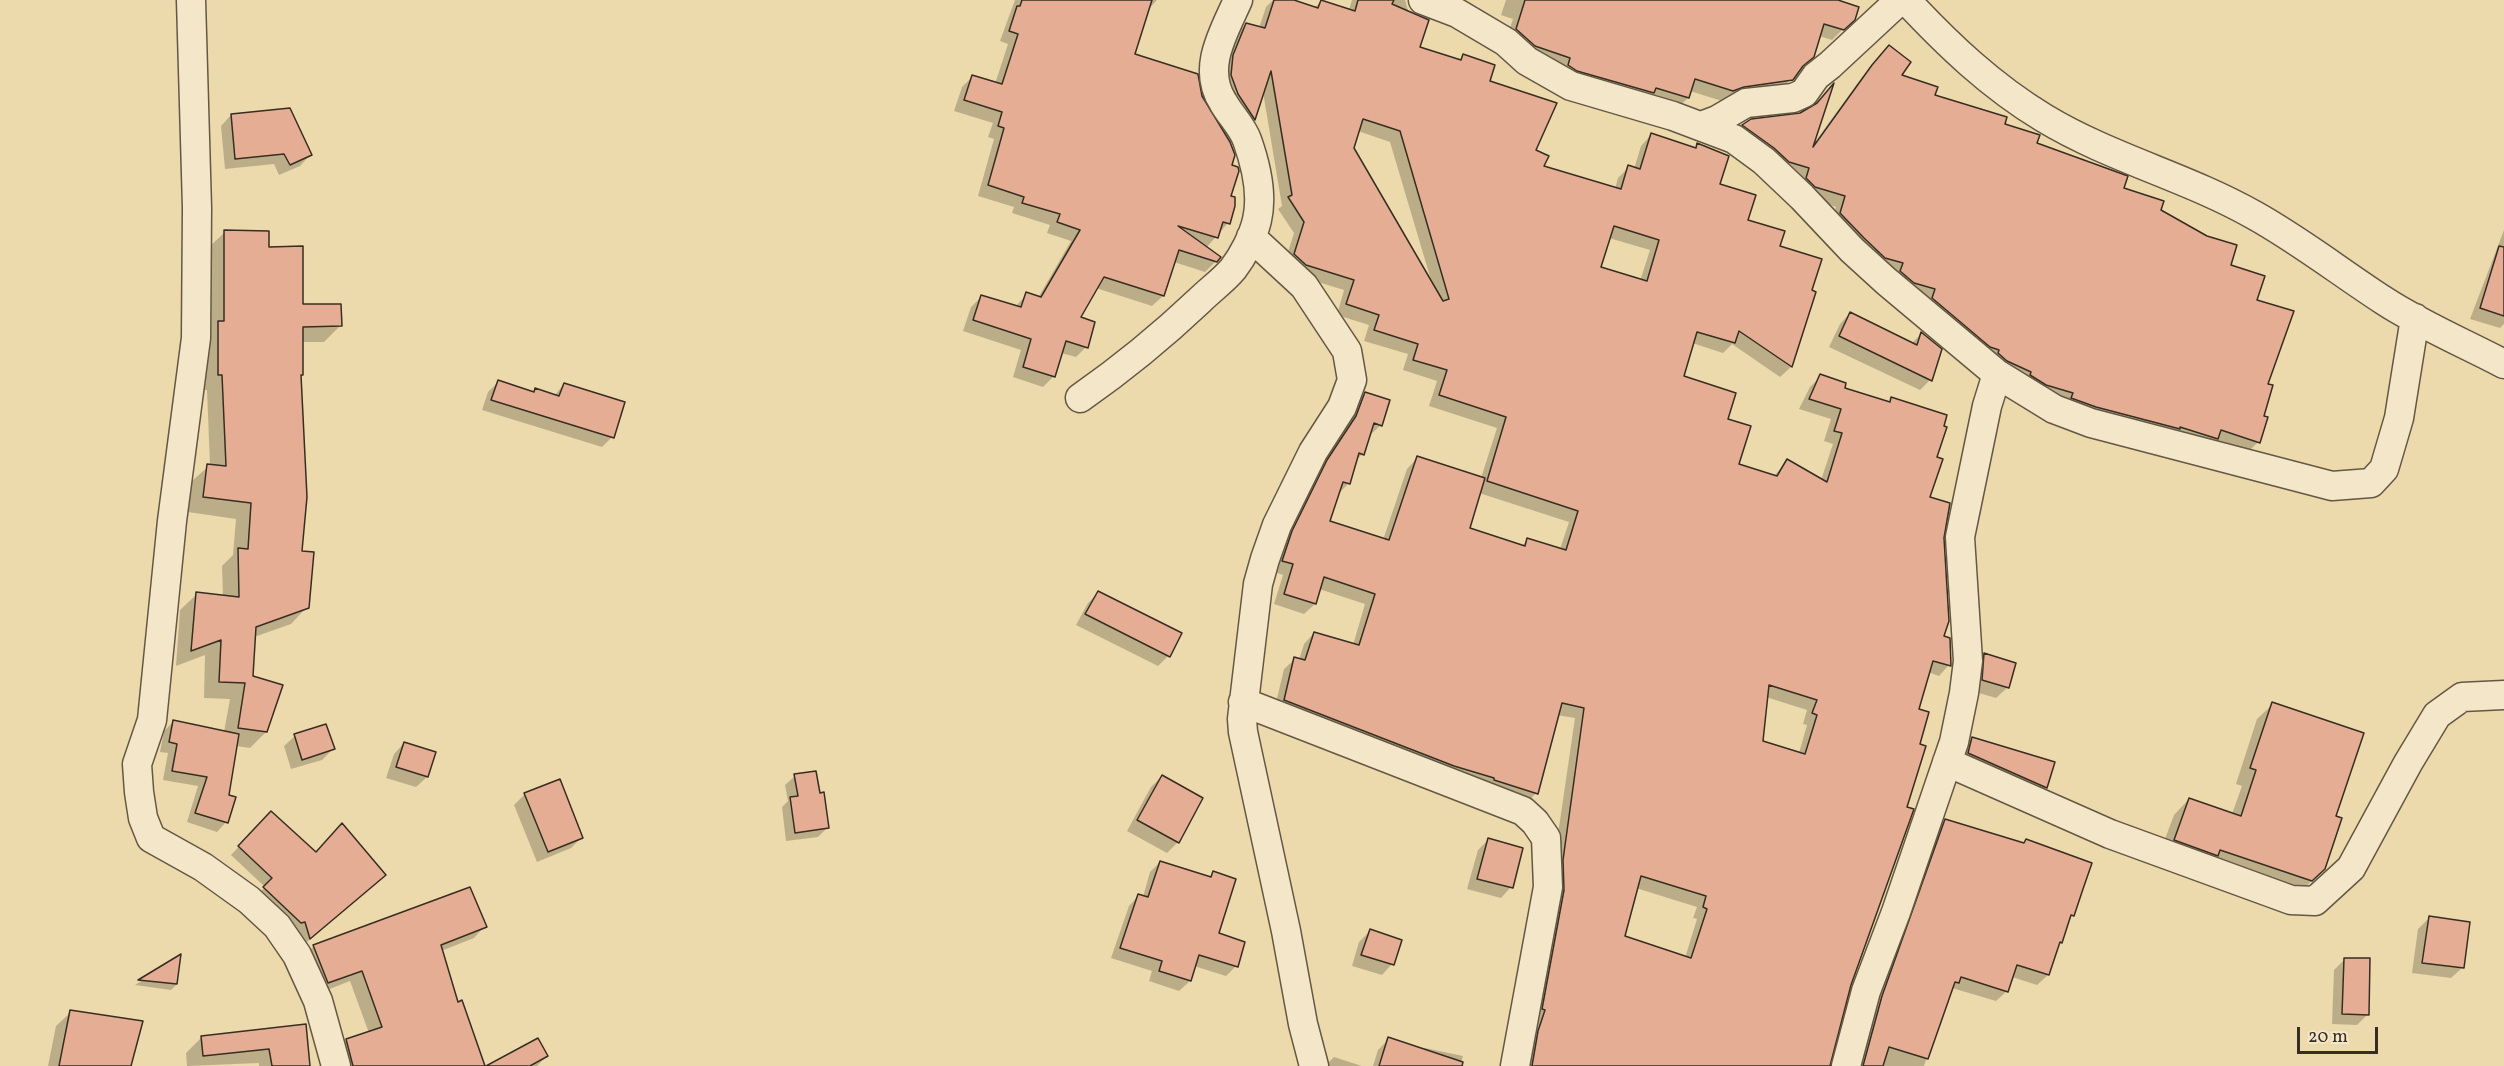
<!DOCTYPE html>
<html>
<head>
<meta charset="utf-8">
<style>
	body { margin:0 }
	#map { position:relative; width:2504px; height:1066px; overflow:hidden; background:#ecd9ac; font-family:Vollkorn,serif }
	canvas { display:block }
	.scale { position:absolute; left:2297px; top:1027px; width:81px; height:27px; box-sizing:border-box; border:3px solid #372d21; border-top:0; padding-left:8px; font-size:18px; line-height:21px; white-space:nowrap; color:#372d21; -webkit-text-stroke:4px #f3e6c9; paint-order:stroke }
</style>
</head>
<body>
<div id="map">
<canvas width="2504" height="1066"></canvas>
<div class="scale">20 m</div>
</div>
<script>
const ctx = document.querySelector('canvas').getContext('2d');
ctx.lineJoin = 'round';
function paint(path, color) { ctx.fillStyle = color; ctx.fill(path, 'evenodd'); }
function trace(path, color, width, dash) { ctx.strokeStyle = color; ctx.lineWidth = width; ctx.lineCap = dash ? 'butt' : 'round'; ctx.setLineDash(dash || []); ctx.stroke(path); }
const shadow = new Path2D(`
	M1015 0H1157L1147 11 1133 55 1229 197 1236 199 1228 223 1206 248 1216 261 1205 272 1174 262 1163 296 1152 306 1096 288 1079 318 1086 347 1076 357 1061 353 1054 376 1043 387 1013 377 1021 350 963 331 971 307 981 297 1015 307 1027 294 1038 298 1071 241 1047 233 1050 225 1012 213 1014 207 978 196 994 139 988 137 993 123 954 111 962 87 972 77 995 84 1008 44 1000 41Z
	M1273 0H1289L1314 8 1321 2 1349 10 1352 0H1405L1419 48 1459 60 1463 56 1488 82 1534 150 1542 167 1615 189 1618 178 1629 167 1634 169 1641 146 1651 135 1693 149 1698 145 1718 185 1747 220 1778 247 1810 291 1815 293 1791 367 1780 377 1732 344 1723 353 1692 343 1682 377 1726 420 1737 465 1774 476 1788 460 1821 480 1833 444 1824 441 1831 419 1799 409 1810 387 1821 376 1843 389 1888 403 1892 399 1935 458 1929 498 1942 538V637L1949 665 1939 676 1928 672 1829 1066H1524L1575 718 1557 715 1536 793 1526 804 1274 711 1284 669 1295 659 1299 660 1304 644 1314 633 1353 645 1365 604 1319 589 1315 604 1304 614 1274 604 1283 575 1272 571 1282 543 1317 472 1346 428 1355 405 1365 394 1381 425 1370 435 1362 454 1356 461 1349 483 1338 494 1329 522 1383 540 1407 469 1417 458 1481 478 1497 428 1429 406 1437 381 1403 370 1408 354 1364 341 1369 325 1337 315 1344 290 1295 275 1284 265 1294 233 1278 209 1282 206 1263 92 1254 119 1244 129 1221 86 1236 35 1246 24 1259 28 1266 7ZM1358 131 1390 142 1431 280 1353 148ZM1609 238 1650 250 1640 281 1599 268ZM1479 493 1569 522 1560 549 1528 539 1521 547 1468 529ZM1766 697 1807 710 1803 724 1807 725 1799 753 1761 742ZM1636 888 1697 907 1693 918 1697 919 1685 958 1623 937Z
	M1506 0H1833L1853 19 1832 40 1819 36 1799 69 1781 90 1722 101 1690 91 1688 98 1677 108 1567 81 1506 40 1513 19 1501 15Z
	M1879 58 1899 76 1933 96 2003 125 2159 211 2229 266 2256 301 2266 385 2258 442 2248 452 2085 417 1980 357 1831 224 1836 207 1805 197 1733 136 1752 120 1813 145 1862 77Z
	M231 115 310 155 300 166 279 175 274 164 225 169 221 126Z
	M2504 230V324L2500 328 2470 319Z
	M225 232 267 248 302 305 340 326 324 342H302L300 376V553L307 607 291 624 254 637 252 677 266 732 250 748 236 746 227 796 226 822 217 832 187 822 198 786 163 780 168 753 160 752 164 731 174 721 224 732 230 699 204 698 205 655 176 666 180 610 197 594 223 597 222 566 233 555 236 519 188 512 192 481 210 465 207 390H202L208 248Z
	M1850 313 1911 344 1921 334 1930 380 1920 390 1829 347 1840 324Z
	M498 382 533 393 536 390 554 396 564 384 612 437 602 447 482 410 488 392Z
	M1098 593 1168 656 1158 666 1076 625 1088 603Z
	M1984 654 2014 664 2007 688 1996 698 1972 691 1974 665Z
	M2273 704 2334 817 2324 869 2296 896 2159 855 2174 815 2189 799 2232 814 2242 786 2236 784 2257 719Z
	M295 736 333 749 322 760 291 769 284 746Z
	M1972 738 2046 787 2035 798 1958 764 1962 749Z
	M404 743 434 753 427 777 416 787 386 778 394 754Z
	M795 776 827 828 818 837 786 841 782 807 788 801 785 785Z
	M1162 776 1178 842 1167 853 1127 831 1151 787Z
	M525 794 582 837 571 848 537 862 514 805Z
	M1946 820 2023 844 2026 841 2073 915 2067 920 2048 975 2037 985 2012 977 2007 991 1996 1001 1952 988 1950 990 1924 1066H1856L1872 1008 1935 831Z
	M263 821 316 854 375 884 302 946 256 897 265 887 231 855Z
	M1488 840 1511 887 1501 898 1467 889 1478 850Z
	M1160 862 1208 878 1213 873 1217 934 1236 966 1226 976 1194 966 1190 981 1179 991 1149 981 1152 971 1111 958 1129 906 1139 895 1143 897 1150 872Z
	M470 889 485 926 474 938 441 951 457 1004 484 1066H339L335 1052 346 1040 369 1033 350 981 317 994 302 958 313 947Z
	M2429 918 2462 968 2451 978 2412 973 2418 929Z
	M1370 931 1392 964 1382 975 1352 966 1359 942Z
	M179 957 176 985 171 990 135 985Z
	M2345 959 2368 1014 2357 1025 2332 1024 2334 970Z
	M71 1012 127 1066H48L56 1026Z
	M305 1026 308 1066H259V1063L187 1066 186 1053 201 1038Z
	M1389 1039 1423 1050 1425 1048 1463 1056 1460 1066H1373L1378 1050Z
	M547 1056 537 1066H489Z
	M1334 1057 1362 1066H1325Z`);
const building = new Path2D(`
	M1022 0H1152L1135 54 1198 74 1202 96 1230 142 1235 155 1232 165 1238 167 1239 171 1231 196 1235 197V206L1230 224 1223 222 1218 238 1178 226 1221 257 1217 262 1179 250 1164 296 1104 277 1081 317 1095 322 1088 348 1066 341 1055 377 1023 367 1031 339 973 320 981 295 1021 307 1026 292 1041 297 1080 230 1057 222 1060 214 1022 203 1024 197 988 185 1004 128 998 126 1002 112 964 100 972 75 1002 84 1018 34 1009 31 1017 6H1020Z
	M1274 0H1294L1318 8 1321 0 1355 11 1358 0H1394L1392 4 1429 20 1420 47 1461 60 1463 54 1495 65 1490 81 1557 103 1536 150 1549 156 1544 166 1621 189 1628 165 1640 169 1651 133 1696 148 1697 143 1729 156 1720 184 1756 195 1748 220 1785 231 1780 246 1822 259 1812 290 1816 292 1792 367 1739 331 1735 343 1697 332 1684 376 1736 393 1728 419 1751 426 1739 464 1777 476 1787 459 1827 482 1842 433 1834 431 1841 409 1809 399 1820 374 1846 383 1845 388 1890 402 1891 397 1947 415 1944 426 1947 427 1937 457 1943 459 1930 497 1950 503 1944 538 1949 621 1944 636 1950 638 1951 666 1933 661 1919 709 1929 712 1920 744 1926 746 1907 807 1914 809 1851 985 1830 1066H1532L1538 1031 1545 1010 1542 1009 1564 890 1563 860 1584 708 1562 703 1538 794 1494 780V778L1454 766 1284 700 1294 657 1305 660 1314 632 1359 645 1375 594 1324 577 1316 604 1284 594 1293 564 1282 561 1292 531 1327 460 1356 416 1365 392 1390 400 1382 426 1374 423 1364 455 1359 453 1350 484 1343 482 1330 521 1389 540 1417 456 1485 478 1470 528 1525 546 1527 538 1566 550 1578 511 1487 481 1506 417 1439 395 1447 370 1413 360 1418 344 1374 330 1379 315 1346 304 1354 280 1306 265 1294 254 1304 222 1288 197 1292 195 1271 71 1255 120 1238 94 1231 75 1233 55 1246 23 1265 28ZM1363 119 1400 131 1449 299 1443 301 1354 148ZM1614 226 1659 240 1647 281 1601 267ZM1769 685 1817 700 1812 713 1817 715 1805 754 1763 741ZM1641 876 1706 896 1703 907 1707 909 1691 958 1625 936Z
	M1525 0H1838L1859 7 1855 20 1844 30 1824 24 1814 57 1803 66 1793 80 1744 87 1733 91 1695 79 1689 98 1656 88 1654 93 1577 71 1568 65 1570 58 1535 46 1516 29Z
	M1889 45 1911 62 1902 75 1938 87 1935 95 2007 117 2005 124 2040 135 2037 143 2128 176 2124 188 2164 201 2161 210 2207 236 2237 245 2231 265 2265 276 2257 300 2294 311 2268 384 2273 385 2264 416 2268 417 2260 443 2221 430 2218 439 2180 427V429L2096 407 2071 398 2073 393 2046 385 2030 375 2031 372 2007 361 1998 353 1999 350 1990 347 1932 298 1935 289 1914 283 1900 271 1903 263 1885 258 1864 238 1840 213 1845 196 1815 187 1806 178 1809 168 1789 162 1774 148 1742 125 1751 119 1800 113 1817 103 1834 83 1813 147 1872 65Z
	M290 108 312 155 290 165 284 154 235 159 231 114Z
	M224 230 269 231V247L303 246V304H341L342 326 303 327V375H301L307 497 302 551 314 552 309 608 256 627 253 676 283 685 267 732 238 728 245 683 219 682 221 640 191 651 196 592 239 597 238 548 248 549 251 503 203 497 207 464 226 466 222 375H218V321H224Z
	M2499 246 2504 247V316L2480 308Z
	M1850 312 1917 345 1921 332 1942 349 1932 381 1839 336Z
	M498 380 534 392 535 388 559 396 564 383 625 402 614 438 491 400Z
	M1098 591 1182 633 1170 657 1085 614Z
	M1984 653 2016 663 2009 688 1982 680Z
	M2272 702 2364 733 2336 816 2342 818 2325 869 2312 881 2220 850 2218 856 2174 840 2189 798 2241 816 2256 770 2250 768Z
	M173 720 239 734 229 795 236 797 228 823 195 813 207 777 172 771 177 744 169 742Z
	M326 724 335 749 302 760 294 734Z
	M1972 737 2055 762 2047 788 1968 753Z
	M404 742 436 752 428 777 396 767Z
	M816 771 820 793 824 792 829 828 795 833 790 797 798 796 794 774Z
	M1162 775 1203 798 1179 843 1137 820Z
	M560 779 583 838 548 852 524 793Z
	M271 811 316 852 342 823 386 875 310 939 305 922 301 923 263 887 272 878 238 846Z
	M1945 819 2024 843 2026 839 2092 863 2083 889 2074 916 2071 915 2062 943 2060 942 2049 975 2017 965 2008 992 1961 977 1959 983 1955 982 1928 1059 1889 1047 1883 1066H1863L1882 996Z
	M1488 838 1523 848 1513 888 1477 879Z
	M1160 861 1211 877 1213 871 1236 879 1219 933 1245 942 1238 967 1199 955 1191 981 1159 971 1162 961 1120 948 1138 894 1148 897Z
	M470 887 487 927 441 945 458 1002 462 1000 485 1066H353L346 1039 382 1027 362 971 328 983 313 945Z
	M2429 916 2470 922 2464 968 2422 963Z
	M1370 929 1402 940 1394 965 1361 955Z
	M181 954 177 984 138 980Z
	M2344 958H2370L2369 1015 2342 1014Z
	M70 1010 143 1021 131 1066H59Z
	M306 1024 310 1066H272L269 1049 203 1056 201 1036Z
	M1388 1037 1463 1062 1462 1066H1379Z
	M538 1038 548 1056 530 1066H486Z`);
const street = new Path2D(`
	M191 0 197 208 196 338 172 521 152 720 137 764 139 792 143 818 151 838 203 867 249 900 277 926 297 955 318 1001 336 1066
	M1423 0 1457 13 1506 42 1527 61 1571 86 1673 116 1734 139 1764 161 1802 197 1852 250 1886 281 1997 374 2054 409 2091 423 2332 486 2371 483 2384 469 2399 418 2415 318
	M1906 0C1948 45 1991 86 2044 118 2110 158 2187 177 2254 215 2299 240 2340 272 2383 300 2421 325 2464 343 2504 364
	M1701 126 1717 120 1746 103 1793 98 1804 93 1816 76 1830 65 1900 0
	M1251 237 1304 286 1347 351 1352 380 1342 407 1313 452 1277 525 1265 559 1258 584 1242 719 1243 732 1286 931 1303 1024 1314 1066
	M1080 398C1123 368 1162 336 1200 300 1210 290 1224 280 1233 269 1243 256 1253 237 1257 220 1263 194 1256 165 1247 140 1242 126 1230 115 1223 102 1201 68 1224 32 1238 0
	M1243 702 1523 811 1535 822 1546 838 1548 887 1515 1066
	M1947 762 2110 834 2291 900 2315 901 2351 868 2408 763 2437 715 2462 697 2504 695
	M1846 1066 1866 991 1896 912 1954 742 1964 693 1968 661 1960 537 1987 406 1997 374`);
paint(shadow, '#0003');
paint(building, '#e5ae94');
trace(building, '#372d21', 1.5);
trace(street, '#645844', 31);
trace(street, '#f3e6c9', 28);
</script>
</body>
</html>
